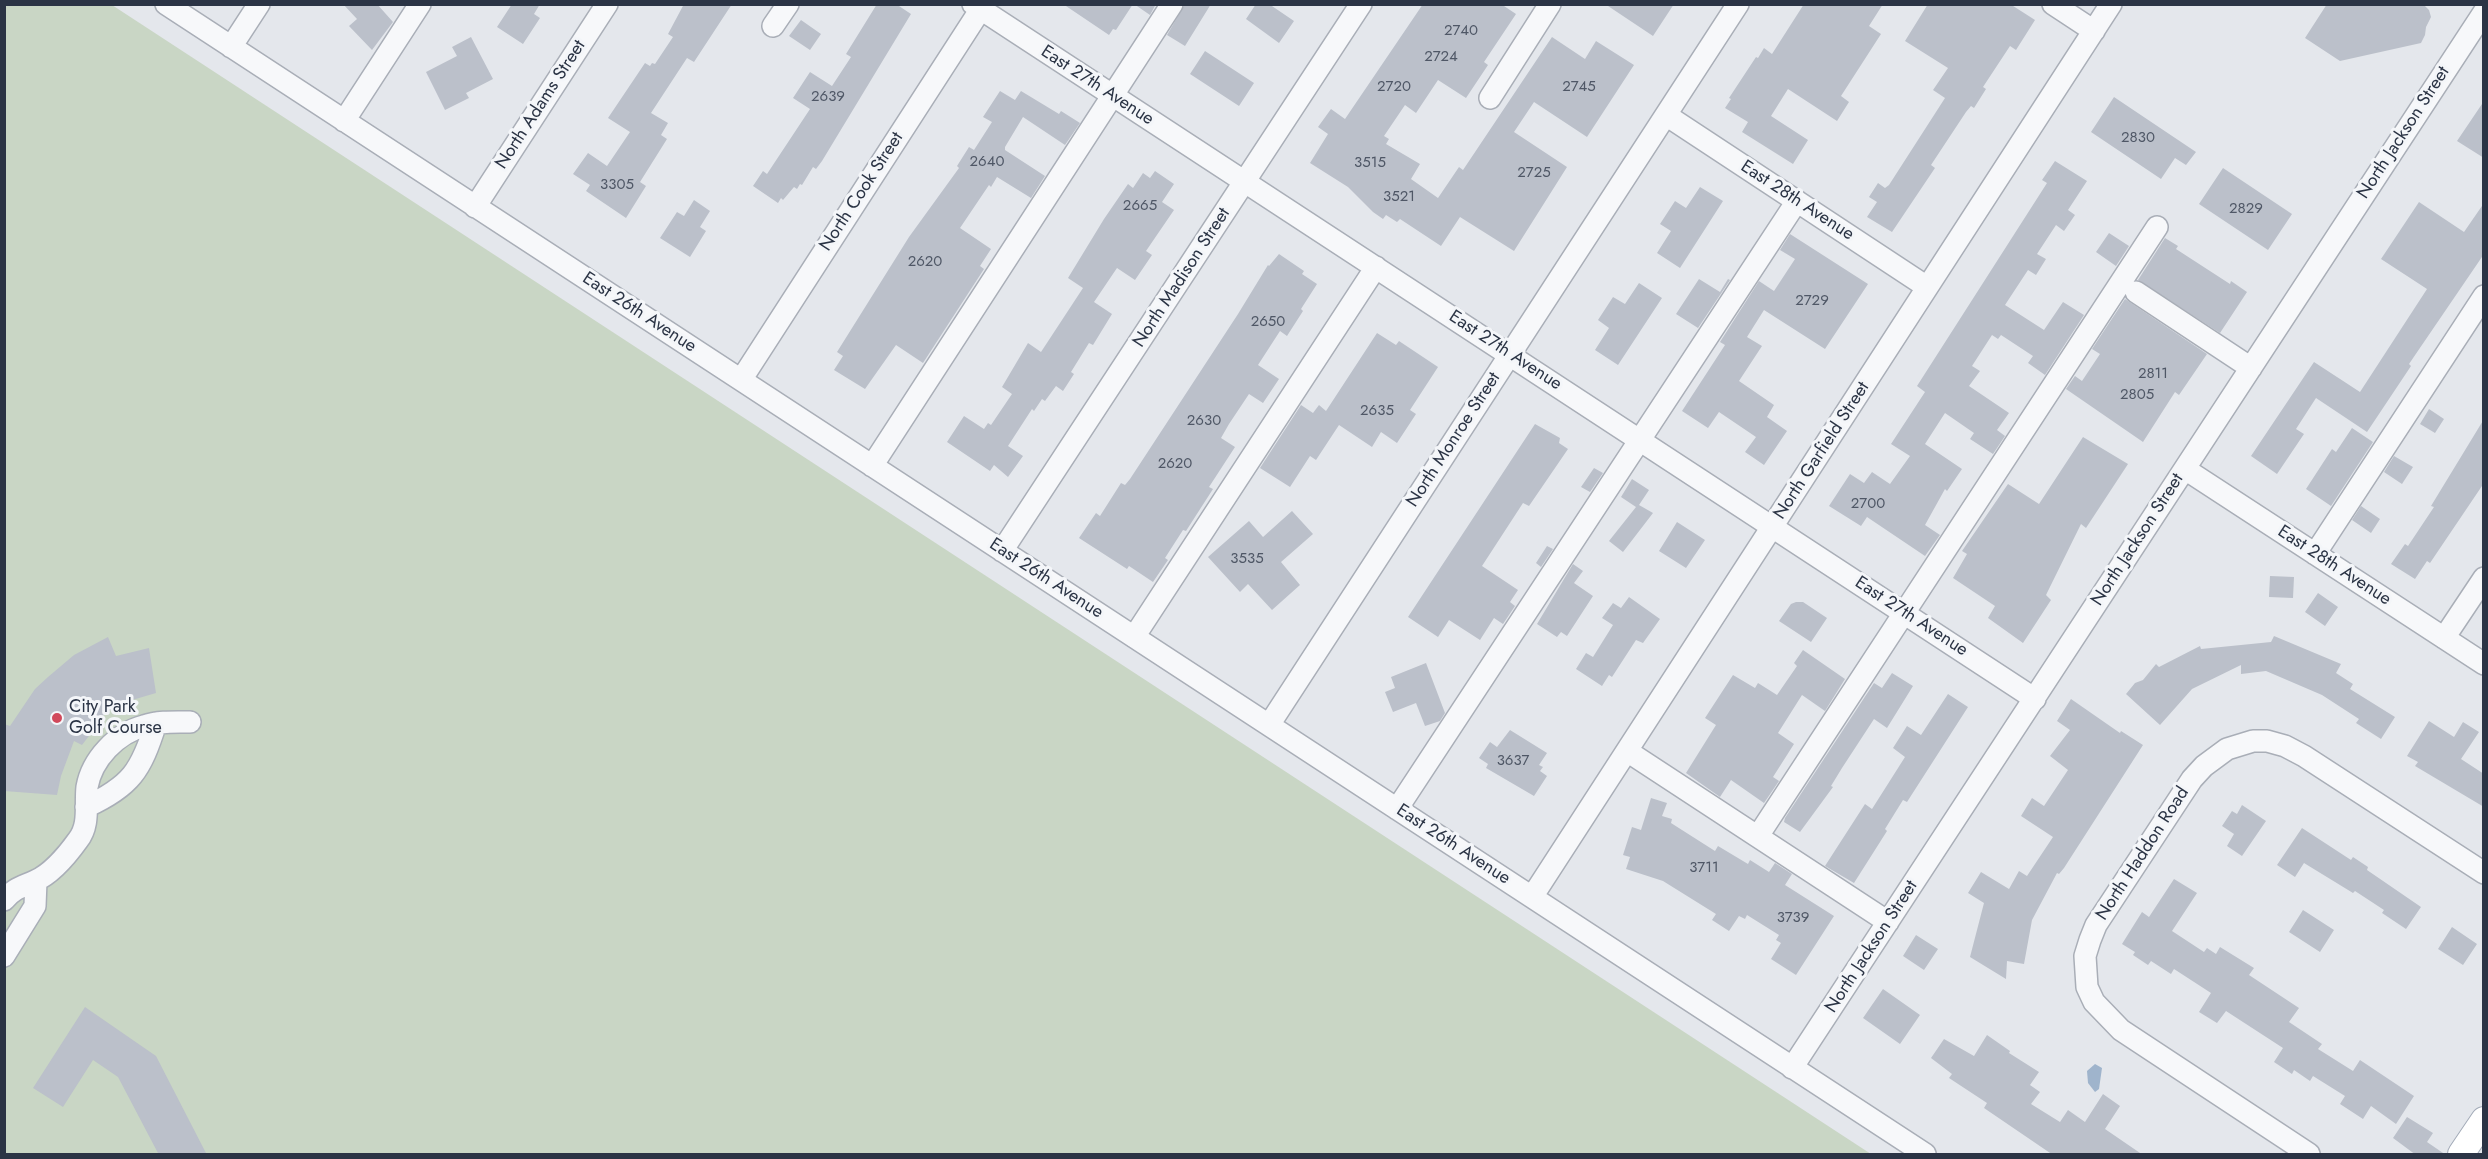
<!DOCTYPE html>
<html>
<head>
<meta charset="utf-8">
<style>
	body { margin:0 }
	#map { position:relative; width:2488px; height:1159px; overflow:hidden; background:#e4e7ec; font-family:Jost,sans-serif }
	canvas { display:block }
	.frame { position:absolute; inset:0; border:6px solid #2b3445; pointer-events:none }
</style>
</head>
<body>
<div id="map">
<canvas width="2488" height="1159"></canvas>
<div class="frame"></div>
</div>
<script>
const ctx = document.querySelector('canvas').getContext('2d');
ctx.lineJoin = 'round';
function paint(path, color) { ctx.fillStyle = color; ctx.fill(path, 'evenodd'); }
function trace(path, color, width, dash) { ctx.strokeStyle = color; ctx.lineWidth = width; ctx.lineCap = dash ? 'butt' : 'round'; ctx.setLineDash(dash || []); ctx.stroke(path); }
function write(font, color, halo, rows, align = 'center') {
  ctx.font = font + ' Jost,sans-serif'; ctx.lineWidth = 6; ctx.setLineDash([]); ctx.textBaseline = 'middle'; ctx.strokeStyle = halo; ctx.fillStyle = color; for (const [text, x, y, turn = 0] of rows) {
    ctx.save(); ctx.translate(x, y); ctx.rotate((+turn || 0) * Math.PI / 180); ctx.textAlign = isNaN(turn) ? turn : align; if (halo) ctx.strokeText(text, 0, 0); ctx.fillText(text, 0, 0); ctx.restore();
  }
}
const green = new Path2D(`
	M5 4 112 5 1871 1154H5Z`);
const water = new Path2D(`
	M2095 1064 2102 1068 2099 1089 2095 1092 2088 1083 2087 1071Z`);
const building = new Path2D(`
	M343 4H377L393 22 372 50 349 26 357 19Z
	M512 4H540L534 14 540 18 523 44 497 27Z
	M684 4H732L694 62 687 58 651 113 668 123 661 135 667 139 640 182 646 186 626 218 586 191 590 185 573 174 588 153 607 166 630 132 608 118 645 63 650 66 652 63 655 64 673 37 668 34Z
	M877 4H896L911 14 822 161 816 169 813 167 802 185 800 184 797 189 794 187 783 200 781 198 778 203 753 186 763 171 767 174 810 109 793 98 810 72 832 86 851 57 846 54Z
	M1063 4H1133L1116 30 1113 29 1109 35Z
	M1134 4H1156L1150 15Z
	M1185 4H1211L1185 46 1167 35Z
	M1256 4H1269L1294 21 1279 43 1246 19Z
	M1423 4H1501L1516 14 1484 62 1488 65 1466 98 1438 80 1416 113 1405 105 1384 136 1389 139 1386 144 1420 164 1411 179 1438 198 1459 167 1463 170 1552 37 1585 59 1596 41 1634 65 1587 137 1534 102 1514 132 1567 167 1514 251 1460 217 1441 246 1400 219 1397 222 1386 215 1383 219 1373 212 1348 187 1310 163 1328 134 1318 127 1331 109 1345 119Z
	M1605 4H1674L1653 36Z
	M1804 4H1883L1869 26 1881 34 1841 96 1849 102 1837 121 1788 89 1771 116 1808 140 1793 164 1742 132 1748 122 1725 108 1731 99 1729 98 1756 57 1758 58 1764 48 1772 54Z
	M1928 4H2010L2035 20 2016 50 2010 46 1983 87 1986 89 1974 108 1971 106 1966 112 1931 165 1935 168 1892 232 1867 217 1877 202 1869 197 1878 183 1885 188 1889 185 1945 98 1933 90 1948 68 1905 41Z
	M2327 4H2423L2429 10 2431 17 2426 27 2425 35 2421 43 2340 61 2305 38Z
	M801 20 821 34 810 50 789 36Z
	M471 37 493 79 466 93 469 98 445 110 426 72 457 56 452 47Z
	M1205 51 1254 83 1239 106 1190 74Z
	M1000 91 1015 100 1021 91 1059 114 1061 111 1080 123 1065 145 1023 117 1005 147V150L1045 176 1031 198 997 177 991 187 989 185 960 228 991 249 980 266 984 269 923 363 896 345 865 389 834 370 843 356 837 352 909 237 959 168 957 166 969 147 974 150 992 122 983 117Z
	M2114 97 2196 152 2186 165 2175 158 2161 179 2091 132Z
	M2484 101V158L2457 141Z
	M2055 161 2087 181 2068 210 2075 215 2064 231 2056 225 2037 254 2046 259 2036 275 2028 270 2005 305 2044 330 2063 302 2084 315 2045 375 2028 363 2033 356 2001 335 1998 339 1992 335 1972 366 1980 371 1969 386 2009 413 1997 430 2005 436 1993 454 1970 439 1974 433 1945 413 1925 444 1962 469 1947 491 1945 489 1925 525 1940 535 1925 556 1867 517 1861 526 1829 506 1850 474 1864 483 1872 472 1890 484 1910 456 1891 444 1925 392 1917 386 2047 183 2042 180Z
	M2223 168 2292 214 2268 250 2199 204Z
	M1155 171 1174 184 1162 202 1174 210 1146 251 1152 255 1135 280 1117 268 1094 302 1112 314 1093 345 1089 343 1071 372 1074 374 1063 391 1056 386 1045 401 1042 399 1034 411 1032 409 1008 446 1023 456 1008 477 994 465 990 471 947 442 964 416 984 429 988 423 991 425 1012 394 1002 387 1028 343 1041 352 1083 288 1068 278 1104 219 1128 184 1133 188 1143 173 1150 178Z
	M1700 187 1723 201 1680 268 1657 253 1671 231 1660 224 1675 201 1686 208Z
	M694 200 710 211 700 227 706 231 690 257 660 238 677 212 684 216Z
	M2419 202 2464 232 2484 203V254L2409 364 2411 366 2367 432 2316 398 2296 429 2304 434 2277 474 2251 456 2314 362 2360 392 2427 289 2381 259Z
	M2109 233 2129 246 2116 266 2096 252Z
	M1790 234 1868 284 1825 349 1764 310 1747 337 1762 346 1739 381 1774 405 1767 417 1787 431 1764 465 1745 452 1756 437 1719 412 1708 428 1682 411 1725 345 1720 342 1759 281 1774 291 1795 259 1780 250Z
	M2165 238 2178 246 2176 249 2230 284 2231 281 2247 292 2220 333 2138 280Z
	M1279 254 1304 271 1302 274 1317 284 1301 309 1303 311 1287 336 1280 331 1258 365 1279 379 1263 403 1249 394 1229 424 1221 438 1235 447 1209 487 1213 489 1186 531 1183 530 1165 558 1168 560 1153 582 1129 566 1127 569 1079 538 1096 513 1100 516 1121 483 1125 485 1130 479 1238 314 1268 265 1269 266Z
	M1699 279 1720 292 1728 279 1730 280 1698 328 1676 314Z
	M1639 283 1662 298 1618 365 1595 350 1609 328 1598 320 1613 297 1625 304Z
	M2125 299 2207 354 2179 395 2175 392 2143 442 2066 389 2075 376 2082 381 2100 354 2092 349Z
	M1377 333 1396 345 1399 341 1438 367 1410 410 1416 414 1397 443 1381 432 1372 447 1339 425 1316 460 1310 456 1290 487 1260 468 1301 405 1313 413 1319 405 1326 411Z
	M2429 409 2444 419 2435 433 2420 424Z
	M2484 419V483L2430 563 2427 561 2415 579 2391 564 2405 544 2408 546 2434 507 2431 506Z
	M1535 424 1560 438 1559 443 1568 449 1529 506 1523 503 1482 566 1518 590 1510 602 1515 606 1503 624 1494 618 1480 640 1449 620 1438 637 1408 617Z
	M2352 428 2373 442 2331 506 2306 489 2332 449 2336 452Z
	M2083 437 2128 464 2086 528 2081 524 2046 595 2051 600 2023 643 1988 618 1995 606 1953 578 1967 554 1962 551 2008 484 2039 504Z
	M2394 456 2413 467 2402 484 2384 472Z
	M1594 468 1603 473 1590 492 1581 487Z
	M1632 479 1649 490 1639 505 1653 513 1623 552 1609 541 1636 507 1621 497Z
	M2361 506 2380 519 2371 533 2352 520Z
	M1292 511 1313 534 1281 562 1300 585 1272 610 1248 584 1240 592 1208 557 1249 521 1263 537Z
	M1677 522 1705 540 1686 568 1659 551Z
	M1547 546 1553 549 1541 567 1536 563Z
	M1573 564 1583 571 1574 583 1593 596 1567 636 1561 632 1557 637 1537 624Z
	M2270 576 2294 577 2293 598 2269 597Z
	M2318 593 2338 607 2325 626 2305 612Z
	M1629 597 1660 619 1643 643 1636 640 1612 677 1609 675 1602 686 1576 669 1586 653 1593 657 1613 625 1602 618 1613 603 1621 608Z
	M1796 602H1803L1827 618 1811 642 1779 621 1791 604Z
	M2274 636 2341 664 2336 673 2353 684 2350 689 2395 717 2381 739 2356 723 2359 719 2322 695 2266 671 2241 674V665L2192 689 2160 725 2126 694 2135 683 2143 680 2156 664 2159 667 2200 646 2201 649 2271 642Z
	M108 637 116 656 149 648 156 693 122 703 106 713 89 729 92 732 82 745 74 741 61 776 57 795 4 791V724L10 726 35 689 48 677 74 655Z
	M1803 650 1845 679 1825 711 1802 695 1778 733 1794 744 1773 777 1779 781 1764 803 1731 780 1720 797 1686 773 1716 725 1705 718 1733 675 1755 688 1758 683 1777 695 1797 666 1794 663Z
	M1426 663 1445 713 1440 721 1425 726 1416 703 1393 712 1385 692 1395 688 1391 677Z
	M1892 673 1913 686 1887 728 1874 719 1842 768 1831 786 1833 787 1800 832 1784 822 1785 818 1874 683 1882 688Z
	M1948 694 1968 707 1907 802 1903 800 1885 829 1887 831 1854 883 1825 866 1865 804 1872 809 1905 757 1893 748 1907 726 1921 735Z
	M2071 699 2120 733 2121 731 2143 745 2064 868 2059 874 2057 873 2032 920 2024 964 2007 961 2006 979 1970 957 1984 903 1968 893 1981 872 2009 889 2019 871 2027 876 2053 837 2021 816 2032 798 2044 806 2068 770 2050 756 2070 730 2057 721Z
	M2429 721 2454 737 2463 722 2479 732 2461 759 2484 774V807L2415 766 2418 762 2407 756Z
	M1510 730 1547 753 1539 765 1543 767 1540 771 1547 776 1534 796 1486 768 1488 764 1479 758 1490 742 1497 747Z
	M1651 798 1667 803 1662 816 1672 819 1671 823 1715 851 1718 846 1748 864 1750 860 1769 872 1775 863 1792 874 1785 885 1834 916 1796 975 1771 959 1781 943 1776 940 1779 935 1747 915 1745 919 1739 916 1729 931 1712 920 1716 914 1663 881 1626 869 1630 857 1623 855 1632 827 1641 830Z
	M2242 805 2266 821 2242 856 2227 846 2234 834 2222 826 2232 811 2237 814Z
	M2302 828 2351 860 2353 857 2368 867 2367 870 2421 907 2406 929 2382 913 2384 910 2355 891 2353 893 2304 863 2295 877 2277 865Z
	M2174 879 2197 893 2172 931 2204 952 2207 948 2216 954 2220 947 2254 968 2249 975 2299 1008 2289 1022 2322 1044 2318 1049 2353 1071 2360 1060 2414 1096 2396 1124 2371 1106 2363 1119 2340 1104 2345 1096 2313 1076 2310 1081 2294 1070 2292 1074 2274 1062 2283 1048 2226 1011 2217 1023 2199 1012 2211 993 2174 969 2171 974 2151 961 2148 965 2133 955 2135 952 2122 944 2142 912 2149 917Z
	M2303 910 2334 930 2320 952 2289 932Z
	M2452 927 2477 944 2463 965 2438 949Z
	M1916 935 1938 949 1924 970 1903 956Z
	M1883 989 1920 1015 1900 1044 1863 1018Z
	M85 1007 156 1056 207 1155H159L118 1077 93 1060 63 1107 33 1088Z
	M1987 1035 2010 1051 2009 1053 2039 1072 2030 1085 2040 1092 2031 1104 2060 1122 2068 1110 2085 1122 2103 1094 2120 1106 2105 1129 2143 1155H2053L1984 1108 1987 1103 1949 1078 1952 1074 1931 1058 1944 1039 1974 1056Z
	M2407 1117 2433 1133 2427 1142 2446 1155H2416L2393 1138Z`);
const minor = new Path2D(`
	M166 4 1925 1154
	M973 4 2035 699
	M2053 4 2094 31
	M773 26 788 4
	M231 47 259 4
	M1490 98 1550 4
	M1666 115 1927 287
	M344 121 420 4
	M475 207 607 4
	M2136 292 2251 368
	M741 380 984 4
	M872 466 1172 4
	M2185 469 2484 664
	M1002 551 1361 4
	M2315 554 2484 296
	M1134 637 1376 267
	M2444 638 2484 578
	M1269 725 1738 4
	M1627 751 1888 922
	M86 807C131 786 141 771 156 723
	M1397 809 1797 201
	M1758 836 2157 227
	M1532 897 2111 4
	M4 900C14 888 22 887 35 881 51 874 68 854 78 840 90 825 85 805 87 787 92 759 117 733 144 726 159 721 175 722 190 722
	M4 956 35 906 36 881
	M1792 1068 2484 12
	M2309 1154 2121 1030 2094 1002 2087 987 2085 956 2090 940 2096 925 2192 779 2204 766 2227 749 2253 741H2267L2285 746 2304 756 2484 873`);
const major = new Path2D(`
	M2461 1154 2484 1120`);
const markers = [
	[57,718,6,"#d1495b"]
];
const numberNames = [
	["2740",1461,31],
	["2724",1441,57],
	["2720",1394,87],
	["2745",1579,87],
	["2639",828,97],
	["2830",2138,138],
	["2640",987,162],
	["3515",1370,163],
	["2725",1534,173],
	["3305",617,185],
	["3521",1399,197],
	["2665",1140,206],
	["2829",2246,209],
	["2620",925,262],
	["2729",1812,301],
	["2650",1268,322],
	["2811",2153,374],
	["2805",2137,395],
	["2635",1377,411],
	["2630",1204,421],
	["2620",1175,464],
	["2700",1868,504],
	["3535",1247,559],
	["3637",1513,761],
	["3711",1704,868],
	["3739",1793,918]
];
const streetNames = [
	["East 27th Avenue",1097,86,33],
	["North Adams Street",541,105,-57],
	["North Jackson Street",2404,133,-57],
	["North Cook Street",862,192,-57],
	["East 28th Avenue",1797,201,33],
	["North Madison Street",1182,278,-57],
	["East 26th Avenue",639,313,33],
	["East 27th Avenue",1505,351,33],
	["North Monroe Street",1454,440,-57],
	["North Garfield Street",1822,451,-57],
	["North Jackson Street",2138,540,-57],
	["East 28th Avenue",2334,566,33],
	["East 26th Avenue",1046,579,33],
	["East 27th Avenue",1911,617,33],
	["East 26th Avenue",1453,845,33],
	["North Haddon Road",2143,854,-57],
	["North Jackson Street",1872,947,-57]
];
const poiNames = [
	["City Park",69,708],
	["Golf Course",69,729]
];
paint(green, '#c9d6c5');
paint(water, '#9fb4cc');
paint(building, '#bbc0ca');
trace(minor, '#a9aeb7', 24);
trace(major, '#a3abb8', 28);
trace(minor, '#f7f8fa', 21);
trace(major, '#fff', 26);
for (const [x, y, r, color] of markers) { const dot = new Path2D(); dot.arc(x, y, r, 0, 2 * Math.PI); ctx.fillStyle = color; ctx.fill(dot); trace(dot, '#f4f6f9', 2); }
write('15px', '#4f5766', null, numberNames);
write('18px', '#2b3445', '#f4f6f9', streetNames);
write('18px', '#2b3445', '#f4f6f9', poiNames, 'left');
</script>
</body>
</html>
